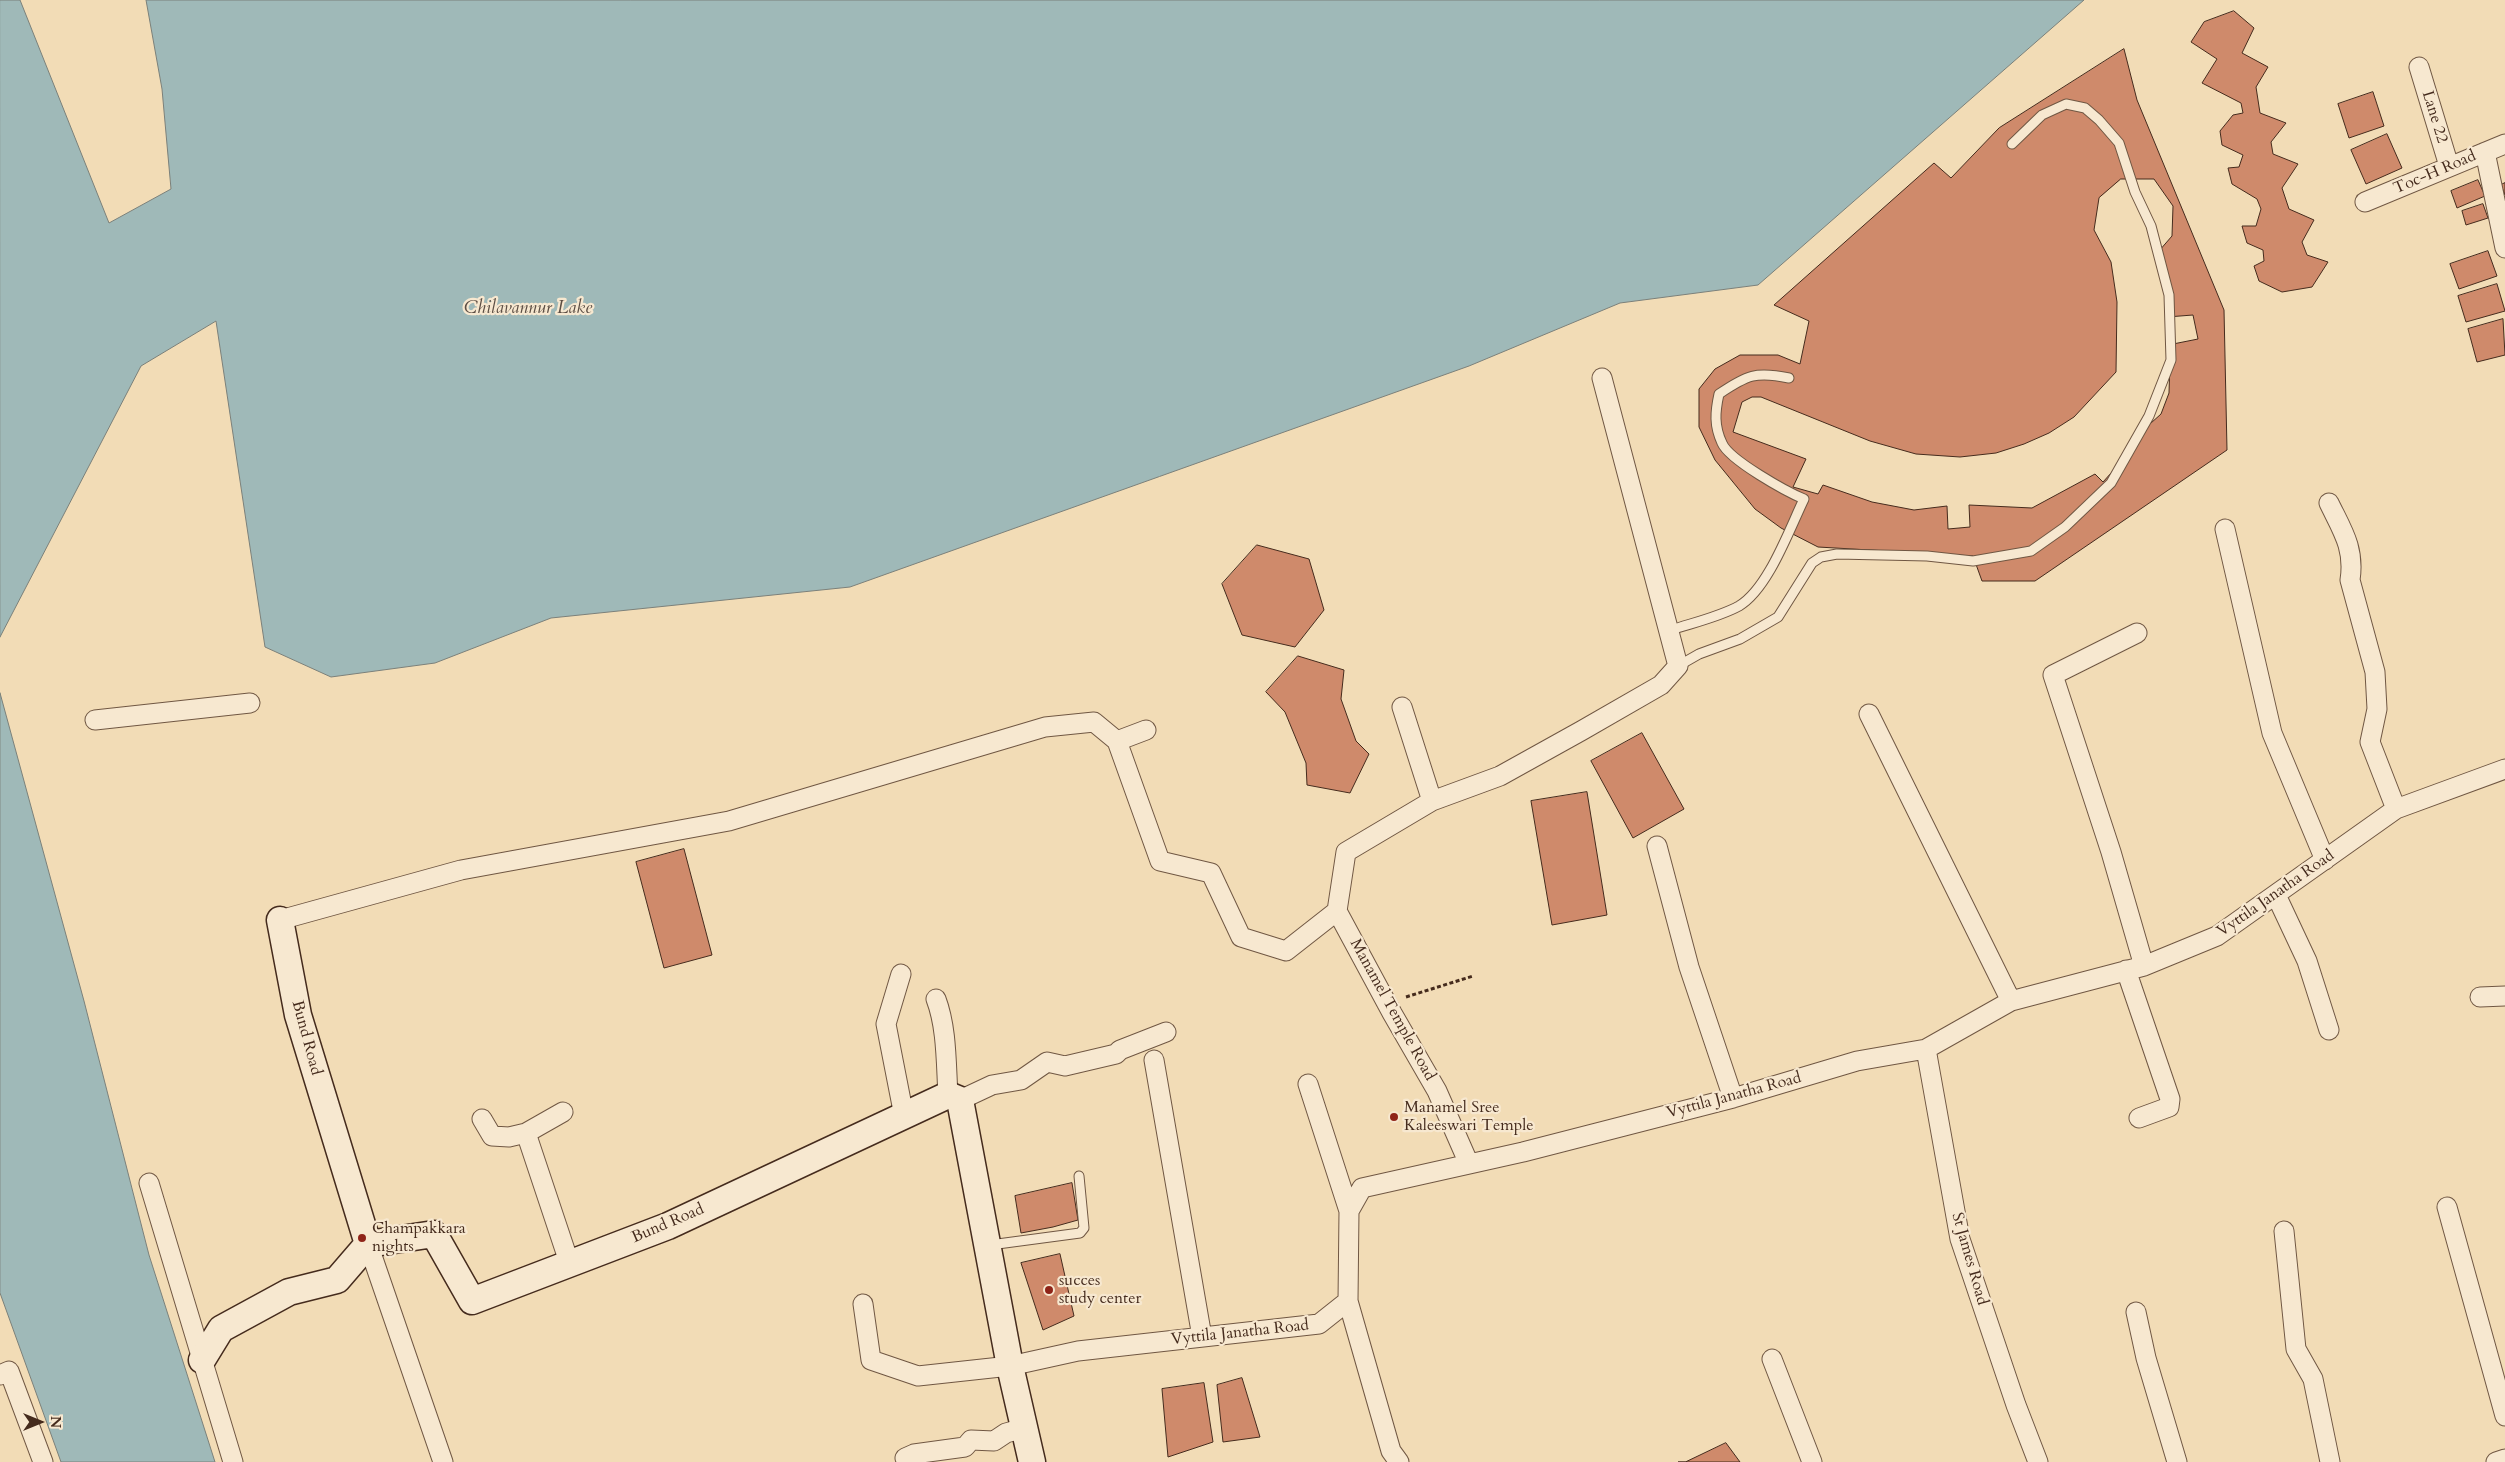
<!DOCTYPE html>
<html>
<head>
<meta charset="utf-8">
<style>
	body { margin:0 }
	#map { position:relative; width:2505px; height:1462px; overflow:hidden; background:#f2dcb6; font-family:Cardo,serif }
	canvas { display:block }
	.north { position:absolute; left:15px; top:1397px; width:50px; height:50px; -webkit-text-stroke:4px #f7e8d0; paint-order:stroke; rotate:90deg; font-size:14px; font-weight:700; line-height:20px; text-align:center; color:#452b1d }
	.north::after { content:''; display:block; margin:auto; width:18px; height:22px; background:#452b1d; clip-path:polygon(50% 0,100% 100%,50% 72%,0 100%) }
</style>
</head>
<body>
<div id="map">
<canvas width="2505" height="1462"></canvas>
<div class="north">N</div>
</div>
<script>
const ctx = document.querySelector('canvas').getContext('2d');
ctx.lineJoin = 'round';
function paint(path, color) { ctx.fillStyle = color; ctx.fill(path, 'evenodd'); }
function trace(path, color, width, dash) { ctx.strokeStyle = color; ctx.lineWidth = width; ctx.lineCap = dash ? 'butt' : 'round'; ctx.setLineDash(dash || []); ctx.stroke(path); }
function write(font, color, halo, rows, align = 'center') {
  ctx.font = font + ' Cardo,serif'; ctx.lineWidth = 4.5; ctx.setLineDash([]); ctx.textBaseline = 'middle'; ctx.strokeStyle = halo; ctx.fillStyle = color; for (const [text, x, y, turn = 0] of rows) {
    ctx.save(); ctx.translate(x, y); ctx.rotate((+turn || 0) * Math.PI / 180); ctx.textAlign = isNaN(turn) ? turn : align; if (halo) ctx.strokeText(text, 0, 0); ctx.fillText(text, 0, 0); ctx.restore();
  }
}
const water = new Path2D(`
	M0 0H20L109 223 171 189 162 89 146 0H2084L1758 285 1620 303 1469 366 850 587 551 618 435 663 331 677 265 647 216 321 141 366 0 637Z
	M0 693 84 1001 149 1255 215 1462H61L0 1293Z`);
const building = new Path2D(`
	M2234 11 2254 28 2242 53 2268 67 2256 87 2260 113 2286 123 2271 142 2273 154 2298 164 2282 188 2289 209 2314 220 2302 242 2307 255 2328 262 2312 287 2282 292 2259 281 2254 266 2264 261 2263 250 2247 243 2242 226H2256L2261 209 2257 199 2232 184 2228 168 2239 167 2243 155 2222 145 2220 131 2233 115 2243 113 2241 103 2202 83 2217 59 2191 42 2204 22Z
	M2124 49 2137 100 2224 310 2227 450 2035 581H1982L1973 556 1818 547 1781 528 1755 509 1715 460 1699 427V389L1715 369 1740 355H1778L1800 364 1809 321 1774 305 1934 163 1951 178 1999 128Z
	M2373 92 2384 126 2349 138 2338 104Z
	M2387 134 2402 168 2366 184 2351 150Z
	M2121 179H2154L2173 206 2172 236 2159 251 2166 292 2167 317 2193 315 2198 339 2168 345 2170 360 2169 393 2161 414 2141 432 2120 463 2103 482 2095 474 2032 508 1969 505 1970 527 1948 529 1947 506 1914 510 1872 502 1823 485 1818 494 1793 487 1806 459 1733 432 1742 402 1752 397H1761L1870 441 1916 454 1960 457 1996 453 2024 444 2049 433 2074 417 2116 372 2117 302 2111 262 2094 230 2099 198Z
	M2478 180 2485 196 2457 208 2451 191Z
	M2505 183V195L2501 185Z
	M2483 204 2488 218 2466 225 2462 211Z
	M2488 251 2497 276 2459 289 2450 264Z
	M2497 284 2505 311 2466 322 2458 296Z
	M2503 319 2505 355 2477 362 2468 329Z
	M1257 545 1309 559 1324 610 1295 647 1242 635 1222 584Z
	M1298 656 1344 670 1341 699 1356 741 1369 754 1350 793 1307 785 1306 763 1285 712 1266 692Z
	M1642 733 1684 809 1633 838 1591 761Z
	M1587 792 1607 915 1552 925 1531 801Z
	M684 849 712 955 664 968 636 862Z
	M1072 1183 1078 1220 1053 1227 1021 1233 1015 1196Z
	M1060 1254 1074 1316 1043 1330 1021 1263Z
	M1242 1378 1260 1437 1223 1442 1217 1385Z
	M1204 1383 1213 1442 1168 1457 1162 1389Z
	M1726 1443 1740 1462H1678H1685Z`);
const path = new Path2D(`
	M1406 997 1473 976`);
const lane = new Path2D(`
	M1671 630C1692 623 1719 617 1739 606 1768 589 1789 530 1804 499 1787 492 1729 460 1722 443 1714 426 1715 412 1719 394 1747 375 1756 371 1789 378
	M1678 666 1699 654 1740 639 1778 617 1812 563 1821 557 1837 554 1927 556 1973 561 2031 551 2065 527 2111 483 2149 416 2171 360 2169 295 2151 226 2135 192 2119 143 2099 120 2085 108 2066 104 2042 115 2012 144
	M990 1245 1080 1233 1084 1228 1079 1176`);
const street = new Path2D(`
	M2419 67 2449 166
	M2485 152 2505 248
	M2365 202 2505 144
	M2329 503C2342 530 2355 548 2350 580L2375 672 2377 709 2370 742 2396 809
	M2225 529 2272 733 2325 860
	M2137 633 2053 675 2111 852 2144 966
	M1402 707 1432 801
	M1869 714 2011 1001
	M95 720 250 703
	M1117 741 1146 730
	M1657 846 1689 967 1733 1098
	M2276 895 2307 961 2329 1030
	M1337 911 1392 1013 1437 1091 1469 1164
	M280 920 461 870 729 821 1045 727 1094 722 1117 741 1160 861 1211 873 1241 937 1286 951 1337 911 1346 852 1432 801 1500 776 1581 731 1661 685 1678 666 1602 378
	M2126 970 2170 1099 2169 1107 2139 1118
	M901 974 886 1024 904 1116
	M2480 997 2505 996
	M936 999C947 1028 946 1064 948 1095
	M1926 1049 1960 1239 2016 1405 2038 1462
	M1154 1060 1202 1337
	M1308 1084 1349 1211
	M960 1100 992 1085 1021 1080 1047 1062 1065 1066 1116 1054 1120 1050 1166 1032
	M482 1119 492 1136 509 1137 526 1133 569 1262
	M526 1133 563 1112
	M149 1183 233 1462
	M2447 1207 2505 1416
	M2284 1231 2296 1349 2313 1379 2330 1462
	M368 1244 443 1462
	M1348 1301 1391 1451 1399 1462
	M863 1304 871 1360 918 1376 1010 1366 1078 1351 1319 1324 1348 1301 1349 1211 1362 1188 1523 1152 1733 1098 1857 1061 1926 1049 2011 1001 2144 966 2217 936 2396 809 2505 769
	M2136 1312 2146 1358 2177 1462
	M1772 1359 1812 1462
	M0 1375 9 1371 43 1462
	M905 1458 914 1454 965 1447 971 1440 994 1441 1006 1433 1024 1428
	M2496 1462 2505 1459`);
const secondary = new Path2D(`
	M280 920 298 1015 368 1244
	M368 1244 434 1234 472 1301 668 1226 948 1095 960 1100 1010 1366 1032 1462
	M202 1360 221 1329 289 1292 337 1280 368 1244`);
const markers = [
	[1394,1117,5,"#8f2418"],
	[362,1238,5,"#8f2418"],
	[1049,1290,5,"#8f2418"]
];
const streetNames = [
	["Lane 22",2434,117,73],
	["Toc-H Road",2435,173,-23],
	["Vyttila Janatha Road",2276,894,-35],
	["Manamel Temple Road",1392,1010,61],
	["Bund Road",306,1038,75],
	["Vyttila Janatha Road",1734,1096,-15],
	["Bund Road",668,1224,-23],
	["St James Road",1969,1259,74],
	["Vyttila Janatha Road",1240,1333,-6]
];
const poiNames = [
	["Manamel Sree",1404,1108],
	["Kaleeswari Temple",1404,1126],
	["Champakkara",372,1229],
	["nights",372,1247],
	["succes",1059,1281],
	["study center",1059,1299]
];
const waterNames = [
	["Chilavannur Lake",528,309]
];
paint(water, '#9fb9b8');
trace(water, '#7b807a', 1);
paint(building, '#cf8a6b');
trace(building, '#452b1d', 1);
trace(lane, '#705743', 11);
trace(street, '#705743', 21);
trace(secondary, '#452b1d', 29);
trace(path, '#452b1d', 3, [4, 2.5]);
trace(lane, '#f7e8d0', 9);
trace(street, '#f7e8d0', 19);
trace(secondary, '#f7e8d0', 26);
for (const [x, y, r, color] of markers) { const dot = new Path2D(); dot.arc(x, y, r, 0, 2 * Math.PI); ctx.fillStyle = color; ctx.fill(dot); trace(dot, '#f7e8d0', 2); }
write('16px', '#452b1d', '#f7e8d0', streetNames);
write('16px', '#452b1d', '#f7e8d0', poiNames, 'left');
write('italic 18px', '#5c4e44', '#f7e8d0', waterNames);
</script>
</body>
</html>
